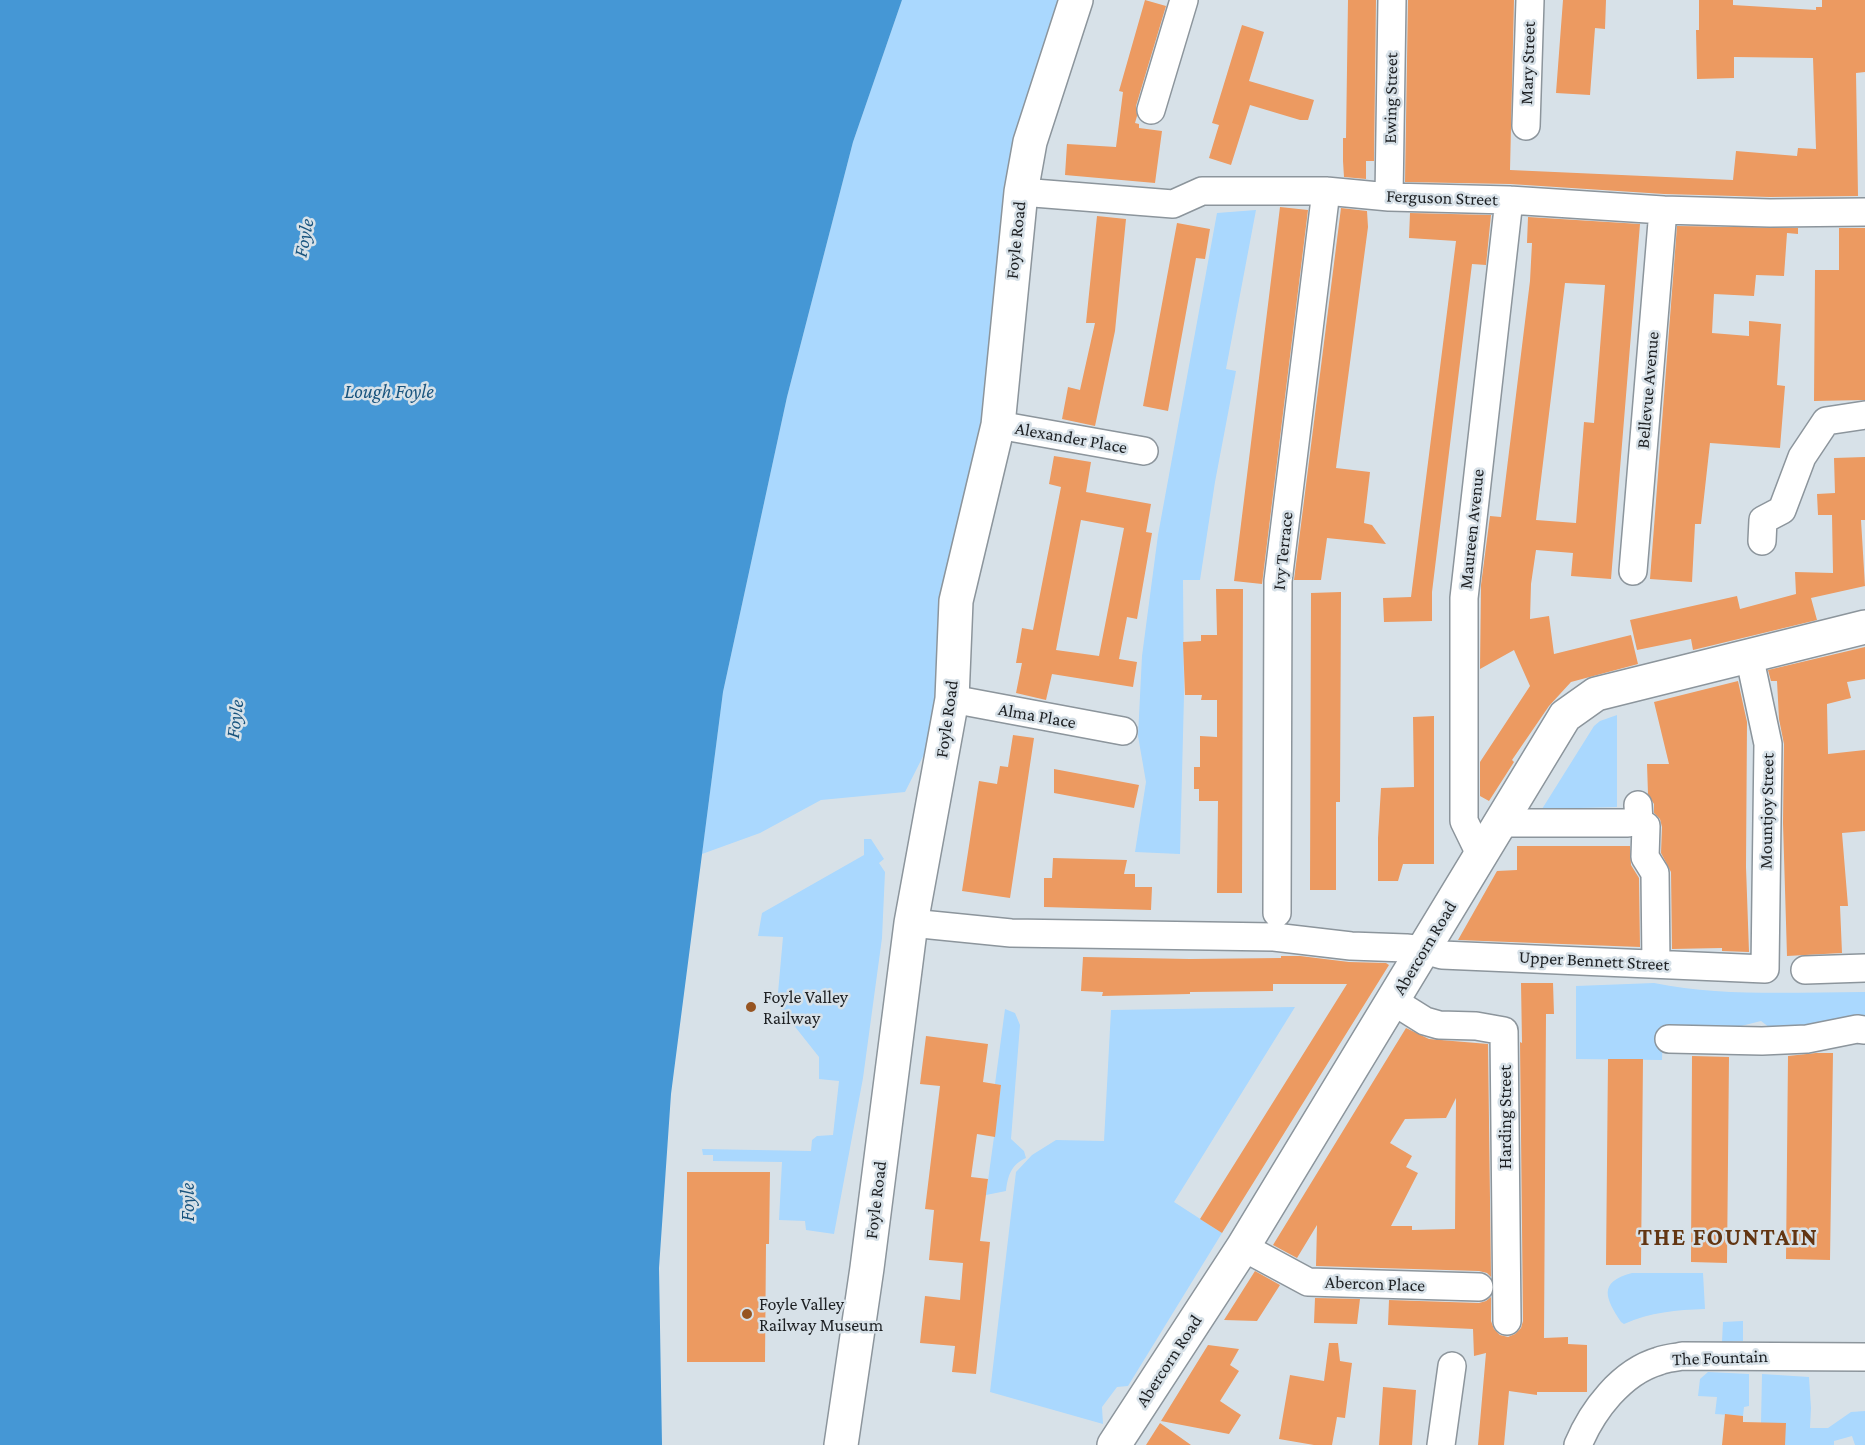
<!DOCTYPE html>
<html>
<head>
<meta charset="utf-8">
<style>
	body { margin:0 }
	canvas { display:block; background:#d7e1e8 }
</style>
</head>
<body>
<canvas width="1865" height="1445"></canvas>
<script>
const ctx = document.querySelector('canvas').getContext('2d');
ctx.lineJoin = 'round';
function paint(path, color) { ctx.fillStyle = color; ctx.fill(path, 'evenodd'); }
function trace(path, color, width, dash) { ctx.strokeStyle = color; ctx.lineWidth = width; ctx.lineCap = dash ? 'butt' : 'round'; ctx.setLineDash(dash || []); ctx.stroke(path); }
function write(font, color, halo, rows, align = 'center') {
  ctx.font = font + ' "Crimson Pro",serif'; ctx.lineWidth = 5; ctx.setLineDash([]); ctx.textBaseline = 'middle'; ctx.strokeStyle = halo; ctx.fillStyle = color; for (const [text, x, y, turn = 0] of rows) {
    ctx.save(); ctx.translate(x, y); ctx.rotate((+turn || 0) * Math.PI / 180); ctx.textAlign = isNaN(turn) ? turn : align; if (halo) ctx.strokeText(text, 0, 0); ctx.fillText(text, 0, 0); ctx.restore();
  }
}
const green = new Path2D(`
	M902 0H1076L1030 142 952 699 905 792 821 800 760 833 702 854 723 692 787 397 853 142Z
	M1256 210 1226 369 1236 371 1215 482 1200 580H1183L1184 695 1180 854 1135 852 1146 782 1138 736 1142 656 1158 535 1217 213Z
	M1617 715V807L1542 809 1594 726 1600 721Z
	M864 839H871L884 859 879 863 885 872 882 938 863 1078 834 1234 806 1230 805 1221 779 1220 782 1162 713 1161V1155H703L702 1149 811 1151 812 1140 817 1136 833 1135 839 1081 819 1079V1057L777 1004 783 937 758 936 762 913 864 855Z
	M1654 983C1723 997 1795 992 1865 992V1022L1774 1031 1761 1021 1725 1030H1663L1662 1060 1576 1059V986Z
	M1295 1007 1174 1202 1222 1233 1128 1386 1117 1387 1102 1407 1103 1424 990 1392 1016 1172 1032 1155 1056 1140 1104 1141 1111 1010Z
	M1005 1009 1015 1013 1020 1025 1011 1139 1024 1151 1026 1158C1011 1165 1008 1175 1006 1191L986 1195 1001 1086 995 1084Z
	M1632 1273H1703L1705 1309C1677 1310 1650 1312 1624 1324L1621 1322C1606 1299 1597 1282 1632 1273Z
	M1743 1321V1341L1722 1342 1723 1322Z
	M1708 1372 1749 1374V1406L1744 1407 1743 1416 1715 1414 1717 1397 1698 1396 1700 1379Z
	M1762 1374 1809 1377 1811 1408 1810 1428H1828L1851 1412 1865 1411V1445H1855L1852 1436 1834 1441V1445H1785L1761 1423Z`);
const water = new Path2D(`
	M0 0H902L853 142 787 397 723 692 671 1094 659 1268 662 1445H0Z`);
const building = new Path2D(`
	M1145 0 1166 6 1136 106 1137 116 1135 123 1139 124V128L1162 131 1155 183 1065 175 1067 144 1116 147 1123 92 1119 91Z
	M1348 0H1376L1374 161H1366V179L1344 177 1343 161V138H1346Z
	M1408 0H1514L1510 170 1733 180 1736 151 1797 156 1798 148 1816 149 1813 58 1734 57V78L1697 79 1696 30H1699V0H1733V5L1816 10V7H1822V0H1865V72L1856 73 1858 196 1770 197 1664 194 1510 184 1405 182Z
	M1563 0H1606L1605 29 1595 28 1590 95 1556 93Z
	M1242 25 1264 32 1249 81 1314 100 1308 120H1300L1250 105 1231 165 1209 158 1219 125 1212 123Z
	M1280 207 1308 210 1262 584 1234 581Z
	M1341 208 1367 211 1368 227 1336 468 1370 472 1364 523 1372 525 1386 544 1327 538 1321 580H1294Z
	M1410 213 1491 215 1486 265 1472 264 1432 592V621L1384 622 1383 598 1411 597 1456 241 1409 238Z
	M1097 216 1126 219 1115 331 1095 426 1062 419 1068 387 1080 390 1095 323H1086Z
	M1528 217 1640 224 1611 579 1571 576 1573 553 1536 550 1531 584 1530 619 1549 616 1554 654 1631 635 1638 664 1571 682 1549 706 1512 760 1514 762 1489 801 1480 796V762L1530 686 1514 650 1480 669 1481 585 1490 516 1501 517 1530 281 1532 243H1527ZM1565 283 1605 285 1594 423 1584 422 1576 523 1536 520Z
	M1177 223 1210 229 1205 259 1196 258 1168 411 1143 406Z
	M1677 226 1798 228V234L1787 233 1784 276 1756 275 1754 296 1714 294 1712 333 1749 336V321L1781 324 1777 385 1785 386 1780 448 1710 443 1701 524H1695L1692 582 1650 579Z
	M1839 228H1865V400L1814 401 1815 270H1839Z
	M1054 456 1091 462 1086 492 1151 504 1146 532 1152 533 1137 619 1127 617 1119 659 1137 662 1133 687 1052 674 1046 700 1016 693 1022 663H1016L1022 628 1033 630 1061 487 1049 484ZM1081 520 1124 528 1099 656 1056 650Z
	M1865 457V520H1861L1865 586 1811 598 1817 620 1693 650 1691 639 1637 650 1630 620 1737 596 1740 609 1796 594 1795 572 1833 573 1832 515H1818L1817 494 1835 493 1834 458Z
	M1216 589H1243L1242 893H1217L1218 801H1199V789H1194V767H1200V736L1217 737V700H1201L1202 695H1185L1183 642 1201 641V635H1217Z
	M1341 592 1340 802H1336V890H1310L1311 593Z
	M1865 647V679L1847 682 1851 698 1827 704 1828 754 1865 750V831L1842 833 1848 906H1840L1842 953 1787 956 1783 823 1784 744 1779 719 1777 681H1771L1768 670Z
	M1738 681 1747 722 1746 867 1749 952 1722 951V948L1672 949 1671 872 1661 853 1662 827 1660 819 1654 813V804L1648 794 1647 764H1669L1654 702Z
	M1434 716V864H1403L1398 881H1378V838L1381 788 1414 787 1413 717Z
	M1013 735 1034 738 1010 898 962 891 979 781 997 784 1000 766 1008 767Z
	M1054 769 1139 785 1134 808 1054 793Z
	M1517 846H1630L1631 865 1639 878 1640 947 1458 940 1497 871 1517 870Z
	M1053 858 1127 860 1124 874H1135V887H1152L1151 910 1044 907V878H1052Z
	M1281 956H1300L1349 962 1386 963 1389 965 1222 1233 1200 1219 1347 984H1273V991L1190 992V994L1102 996 1103 992 1081 991 1083 957 1190 959 1281 958Z
	M1521 983H1553L1554 1014H1546L1544 1338 1568 1337V1344L1587 1345V1392H1537V1395L1509 1391 1504 1445H1478L1486 1353 1474 1356 1473 1329 1388 1325 1389 1300 1479 1303 1486 1301 1491 1297V1321L1494 1329 1500 1335 1508 1337 1515 1334 1521 1328 1523 1321 1520 1042 1522 1043Z
	M1406 1028 1429 1039 1488 1044 1491 1277 1487 1273 1479 1271 1316 1266 1317 1225 1297 1258 1273 1245ZM1456 1098 1455 1229 1412 1230V1226H1391L1418 1173 1406 1167 1412 1156 1390 1143 1405 1119 1446 1118Z
	M926 1036 988 1044 983 1082 1001 1085 995 1137 977 1134 971 1177 988 1179 980 1241 990 1242 976 1374 952 1372 955 1346 920 1343 925 1296 960 1300 963 1263 929 1260 934 1210 925 1209 940 1086 920 1084Z
	M1816 1053H1833L1830 1260 1786 1259 1788 1056Z
	M1692 1056 1729 1057 1727 1263 1691 1262Z
	M1608 1059H1643L1641 1265H1606Z
	M687 1172H770L769 1244H766L765 1362H687Z
	M1255 1271 1280 1285 1257 1321 1224 1320Z
	M1315 1298 1360 1299 1357 1324 1314 1323Z
	M1329 1343H1338L1340 1361 1352 1363 1345 1418 1337 1417 1332 1445H1314L1279 1439 1290 1375 1324 1381Z
	M1208 1345 1239 1349 1230 1365 1239 1371 1220 1401 1241 1415 1229 1434 1161 1421Z
	M1383 1387 1416 1390 1412 1445H1379Z
	M1725 1414 1743 1416V1422L1786 1423 1785 1445H1722Z
	M1160 1423 1191 1445H1146Z`);
const minor = new Path2D(`
	M1151 110 1184 0
	M1526 126 1530 0
	M1021 192 1173 204 1202 191H1326L1389 197 1509 200 1663 210 1770 213 1865 212
	M1389 197 1392 0
	M998 425 1144 451
	M1762 541 1763 520 1782 510 1802 457 1826 421 1865 415
	M1633 571 1663 210
	M952 699 1123 731
	M1638 805 1639 822 1646 826 1645 857 1655 873 1656 964
	M1501 823H1628
	M1481 856 1464 821V598L1509 200
	M1277 913 1278 581 1326 191
	M911 923 1011 933 1274 937 1351 946 1406 948 1424 950 1442 955 1765 969 1768 744 1749 655
	M1805 970 1865 968
	M1393 1001 1425 1021 1439 1025 1476 1026 1504 1031 1507 1321
	M1669 1039 1762 1041 1807 1039 1857 1029 1865 1030
	M1243 1247 1308 1282 1479 1287
	M1441 1445 1452 1366
	M1578 1445C1592 1411 1621 1372 1659 1361 1666 1358 1674 1358 1682 1356L1865 1357`);
const major = new Path2D(`
	M841 1445 867 1268 911 923 952 699 956 601 998 425 1021 192 1030 142 1076 0
	M1114 1445 1243 1247 1565 716 1596 694 1865 627`);
const markers = [
	[751,1007,6,"#965421"],
	[747,1314,6,"#965421"]
];
const streetNames = [
	["Mary Street",1528,63,-88],
	["Ewing Street",1391,98,-89],
	["Ferguson Street",1442,198,2],
	["Foyle Road",1016,240,-84],
	["Bellevue Avenue",1648,390,-85],
	["Alexander Place",1071,438,10],
	["Maureen Avenue",1472,529,-84],
	["Ivy Terrace",1283,551,-84],
	["Alma Place",1037,716,10],
	["Foyle Road",947,719,-82],
	["Mountjoy Street",1767,811,-89],
	["Abercorn Road",1425,948,-59],
	["Upper Bennett Street",1594,961,3],
	["Harding Street",1505,1117,-90],
	["Foyle Road",876,1200,-83],
	["Abercon Place",1375,1284,2],
	["The Fountain",1720,1358,-2],
	["Abercorn Road",1169,1361,-57]
];
const poiNames = [
	["Foyle Valley",763,997],
	["Railway",763,1018],
	["Foyle Valley",759,1304],
	["Railway Museum",759,1325]
];
const waterNames = [
	["Foyle",304,238,-79],
	["Lough Foyle",389,392],
	["Foyle",235,719,-83],
	["Foyle",188,1202,-90]
];
const districtNames = [
	["THE FOUNTAIN",1728,1238]
];
paint(green, '#aad8fe');
paint(water, '#4597d5');
paint(building, '#ec9a61');
trace(minor, '#8c959c', 30);
trace(major, '#8c959c', 36);
trace(minor, '#fff', 27);
trace(major, '#fff', 33);
for (const [x, y, r, color] of markers) { const dot = new Path2D(); dot.arc(x, y, r, 0, 2 * Math.PI); ctx.fillStyle = color; ctx.fill(dot); trace(dot, '#d7e1e8', 2); }
write('18px', '#1d2023', '#d7e1e8', streetNames);
write('18px', '#1d2023', '#d7e1e8', poiNames, 'left');
write('italic 20px', '#19547e', '#d7e1e8', waterNames);
ctx.letterSpacing = '1.5px';
write('bold 24px', '#623512', '#d7e1e8', districtNames);
ctx.letterSpacing = '0px';
</script>
</body>
</html>
